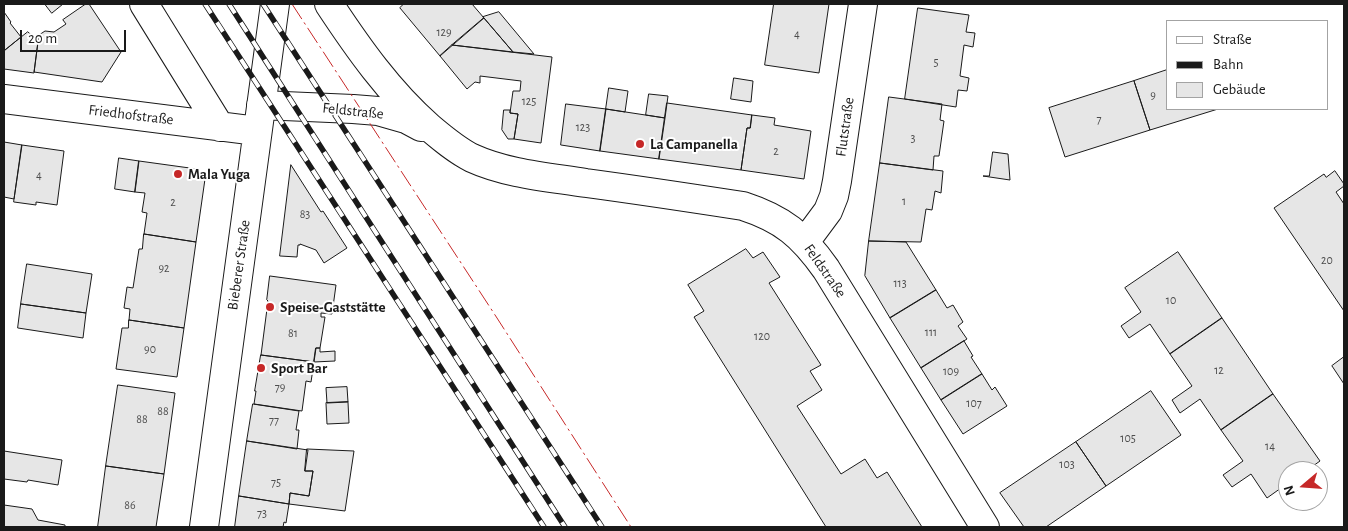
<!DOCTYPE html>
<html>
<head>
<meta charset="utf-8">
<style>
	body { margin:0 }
	#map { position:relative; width:1348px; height:531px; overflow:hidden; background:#fff; font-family:"Alegreya Sans",sans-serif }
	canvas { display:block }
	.frame { position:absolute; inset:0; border:5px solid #1a1a1a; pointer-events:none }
	.legend { position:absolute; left:1166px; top:20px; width:162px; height:90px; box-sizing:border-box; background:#fff; border:1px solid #a3a3a3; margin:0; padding:6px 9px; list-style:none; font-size:15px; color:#1a1a1a }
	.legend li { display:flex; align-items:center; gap:10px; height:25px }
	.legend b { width:25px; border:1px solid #a3a3a3 }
	.north { position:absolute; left:1278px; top:461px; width:50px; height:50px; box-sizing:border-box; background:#fff; border:1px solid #a3a3a3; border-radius:50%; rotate:252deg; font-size:14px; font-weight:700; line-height:20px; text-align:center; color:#1a1a1a }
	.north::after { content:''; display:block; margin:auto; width:18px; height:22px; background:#c62828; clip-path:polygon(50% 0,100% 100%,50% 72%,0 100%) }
	.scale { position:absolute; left:20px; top:30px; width:106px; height:22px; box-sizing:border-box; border:2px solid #1a1a1a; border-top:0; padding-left:6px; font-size:15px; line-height:18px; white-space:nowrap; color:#1a1a1a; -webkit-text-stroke:4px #fff; paint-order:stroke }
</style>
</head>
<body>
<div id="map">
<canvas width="1348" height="531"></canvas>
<div class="frame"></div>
<ul class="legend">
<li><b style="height:6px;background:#fff"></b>Straße</li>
<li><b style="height:6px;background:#1a1a1a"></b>Bahn</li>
<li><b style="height:14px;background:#e6e6e6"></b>Gebäude</li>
</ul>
<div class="north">N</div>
<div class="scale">20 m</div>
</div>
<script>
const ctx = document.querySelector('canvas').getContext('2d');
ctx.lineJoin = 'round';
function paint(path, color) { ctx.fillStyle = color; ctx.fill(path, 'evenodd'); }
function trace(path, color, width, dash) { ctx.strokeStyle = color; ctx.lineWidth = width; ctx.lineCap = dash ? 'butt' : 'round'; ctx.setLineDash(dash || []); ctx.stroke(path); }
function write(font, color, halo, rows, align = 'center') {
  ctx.font = font + ' "Alegreya Sans",sans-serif'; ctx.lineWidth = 4; ctx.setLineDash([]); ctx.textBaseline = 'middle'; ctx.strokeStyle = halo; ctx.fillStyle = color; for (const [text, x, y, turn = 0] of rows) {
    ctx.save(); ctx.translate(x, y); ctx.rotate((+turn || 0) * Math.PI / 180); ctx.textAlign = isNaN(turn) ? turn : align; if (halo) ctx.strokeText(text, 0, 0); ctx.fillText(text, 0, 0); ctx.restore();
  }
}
const building = new Path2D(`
	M45 4H63L52 13Z
	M86 4H89L121 52 102 82 34 72 39 35 45 31 54 32 66 24 63 20Z
	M404 4H472L484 18 440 56 400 8Z
	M774 4H829L819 73 765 65Z
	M918 8 969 15 966 32 975 33 973 47 964 45 960 76 969 78 967 91 958 90 956 107 905 99Z
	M4 12 11 22 10 23 21 37 4 51Z
	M499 12 534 54 513 52 483 17Z
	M484 18 513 52 452 45Z
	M28 32 38 41 34 73 4 69V51Z
	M452 45 552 57 541 143 514 139 518 114 510 113 513 91H520L521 81 480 76V83L475 82 467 89 440 56Z
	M1167 70V109H1218L1150 130 1134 81Z
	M734 78 753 81 751 102 731 99Z
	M1134 81 1150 130 1065 157 1049 108Z
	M609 88 628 91 625 112 606 109Z
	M649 94 668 96 665 118 646 115Z
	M889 97 942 104 940 120 944 121 939 156H934L933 170 880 163Z
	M667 103 752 115 750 128H747L741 170 659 159Z
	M566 104 606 109 600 151 561 145Z
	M606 109 665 118 659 159 600 151Z
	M504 110H510V113L518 114 514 139H508L502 130Z
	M752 115 775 118 774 125 811 131 804 179 741 170 747 128H750Z
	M4 142 22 145 14 199 4 197Z
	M22 145 64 151 57 205 36 202V205L14 202Z
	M993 152 1008 154 1010 180 983 176H989Z
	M119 158 139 161 135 192 115 189Z
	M139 161 197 169 205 179 196 242 144 234 147 213 142 212 145 193 135 192Z
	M880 163 943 171 941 193 935 191 932 210 926 209 921 242 869 241Z
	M291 165 321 212 323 211 347 248 324 263 316 250 300 244V245H298L297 257 280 256Z
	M1335 171 1344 184V186L1336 192 1344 204V311L1274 208 1324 174 1326 177Z
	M144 234 196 242 184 328 129 320 130 309 124 308 127 287 133 288 139 249H142Z
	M869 241 906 242 936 290 890 318 865 276Z
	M746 249 753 258 763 252 780 277 769 283 821 365 810 371 822 390 797 406 841 474 865 459 877 478 887 472 922 527H826L694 317 704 311 688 285Z
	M1178 252 1222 318 1170 354 1150 324 1129 338 1121 326 1141 312 1125 288Z
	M27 264 92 274 86 313 21 304Z
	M270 276 336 285 332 314 321 313V317H325L320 348H316L314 362 261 355 268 301 267 300Z
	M936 290 947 308 953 305 963 322 958 326 967 339 921 368 890 318Z
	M21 304 86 313 83 338 18 328Z
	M1222 318 1273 394 1221 430 1200 399 1180 413 1172 400 1192 386 1170 354Z
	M129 320 184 328 177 377 116 369 122 328H128Z
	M964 341 973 356 971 357 982 374 941 400 921 368Z
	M316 348H320V352L335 351V361L314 362Z
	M261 355 314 362 311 382 306 381 302 411 254 404 256 391H255Z
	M1344 357V384L1332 366Z
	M982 374 992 390 995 387 1007 406 963 434 941 400Z
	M118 385 175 393 164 474 106 466Z
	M347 387 348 402 327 403 326 388Z
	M1151 391 1181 435 1106 486 1076 442Z
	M1273 394 1320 461 1306 471H1288V483L1267 498 1251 474 1232 487 1223 475 1243 461 1221 430Z
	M348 402 349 423 327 424 326 403Z
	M253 404 299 411 296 430H299L297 449 247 441Z
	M247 441 308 450 305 471H313L309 496 290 493 289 504 239 496Z
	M1076 442 1106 486 1046 527H1024L1000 493Z
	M307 449 354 451 345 511 289 504 290 493 309 496 313 471H305Z
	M4 451 62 460 58 485 28 480 27 482 4 479Z
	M106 466 164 474 156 527H98Z
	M239 496 289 504 286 523 284 522 283 527H235Z
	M4 505 32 509 38 520 65 525V527H4Z`);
const minor = new Path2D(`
	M144 4 220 127
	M329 4C358 48 389 92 429 127 442 138 456 150 472 158 507 174 548 177 586 183 638 190 691 198 743 206 783 219 802 235 826 269L985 527
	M4 99 257 131
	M261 105 353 109 378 111 406 119 421 127
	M805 242 828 211 834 196 837 181 863 4
	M204 527 275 4`);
const rail = new Path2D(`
	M205 4 544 527
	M229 4 565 527
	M263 4 602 527`);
const power = new Path2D(`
	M292 4 497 318 631 527`);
const markers = [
	[640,144,5,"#c62828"],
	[178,174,5,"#c62828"],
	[270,307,5,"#c62828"],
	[261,368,5,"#c62828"]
];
const numberNames = [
	["129",444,32],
	["4",797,34],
	["5",936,62],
	["9",1153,95],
	["125",529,101],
	["7",1099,119],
	["123",583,127],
	["3",913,138],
	["2",776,151],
	["4",39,175],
	["1",904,201],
	["2",173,202],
	["83",305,214],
	["20",1327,260],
	["92",164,268],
	["113",900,283],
	["10",1171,300],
	["111",931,332],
	["81",293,333],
	["120",762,336],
	["90",150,349],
	["12",1219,370],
	["109",951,371],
	["79",280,387],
	["107",974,403],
	["88",163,411],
	["88",142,419],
	["77",274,420],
	["105",1128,438],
	["14",1270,446],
	["103",1067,464],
	["75",276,482],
	["86",130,505],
	["73",262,513]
];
const streetNames = [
	["Feldstraße",353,111,6],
	["Friedhofstraße",131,115,7],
	["Flutstraße",845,127,-82],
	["Bieberer Straße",239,265,-82],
	["Feldstraße",825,271,55]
];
const poiNames = [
	["La Campanella",650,144],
	["Mala Yuga",188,174],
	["Speise-Gaststätte",280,307],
	["Sport Bar",271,368]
];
paint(building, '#e6e6e6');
trace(building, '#1a1a1a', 1);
trace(minor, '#1a1a1a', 30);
trace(minor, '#fff', 28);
trace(rail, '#1a1a1a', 5.5);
trace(rail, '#fff', 4, [11]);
trace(power, '#c62828', 1, [18, 4, 2.5, 4]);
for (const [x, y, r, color] of markers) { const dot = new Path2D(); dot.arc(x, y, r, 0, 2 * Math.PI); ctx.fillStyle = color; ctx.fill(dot); trace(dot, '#fff', 2); }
write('12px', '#4d4d4d', null, numberNames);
write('15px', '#1a1a1a', '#fff', streetNames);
write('bold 15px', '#1a1a1a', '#fff', poiNames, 'left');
</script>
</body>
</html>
